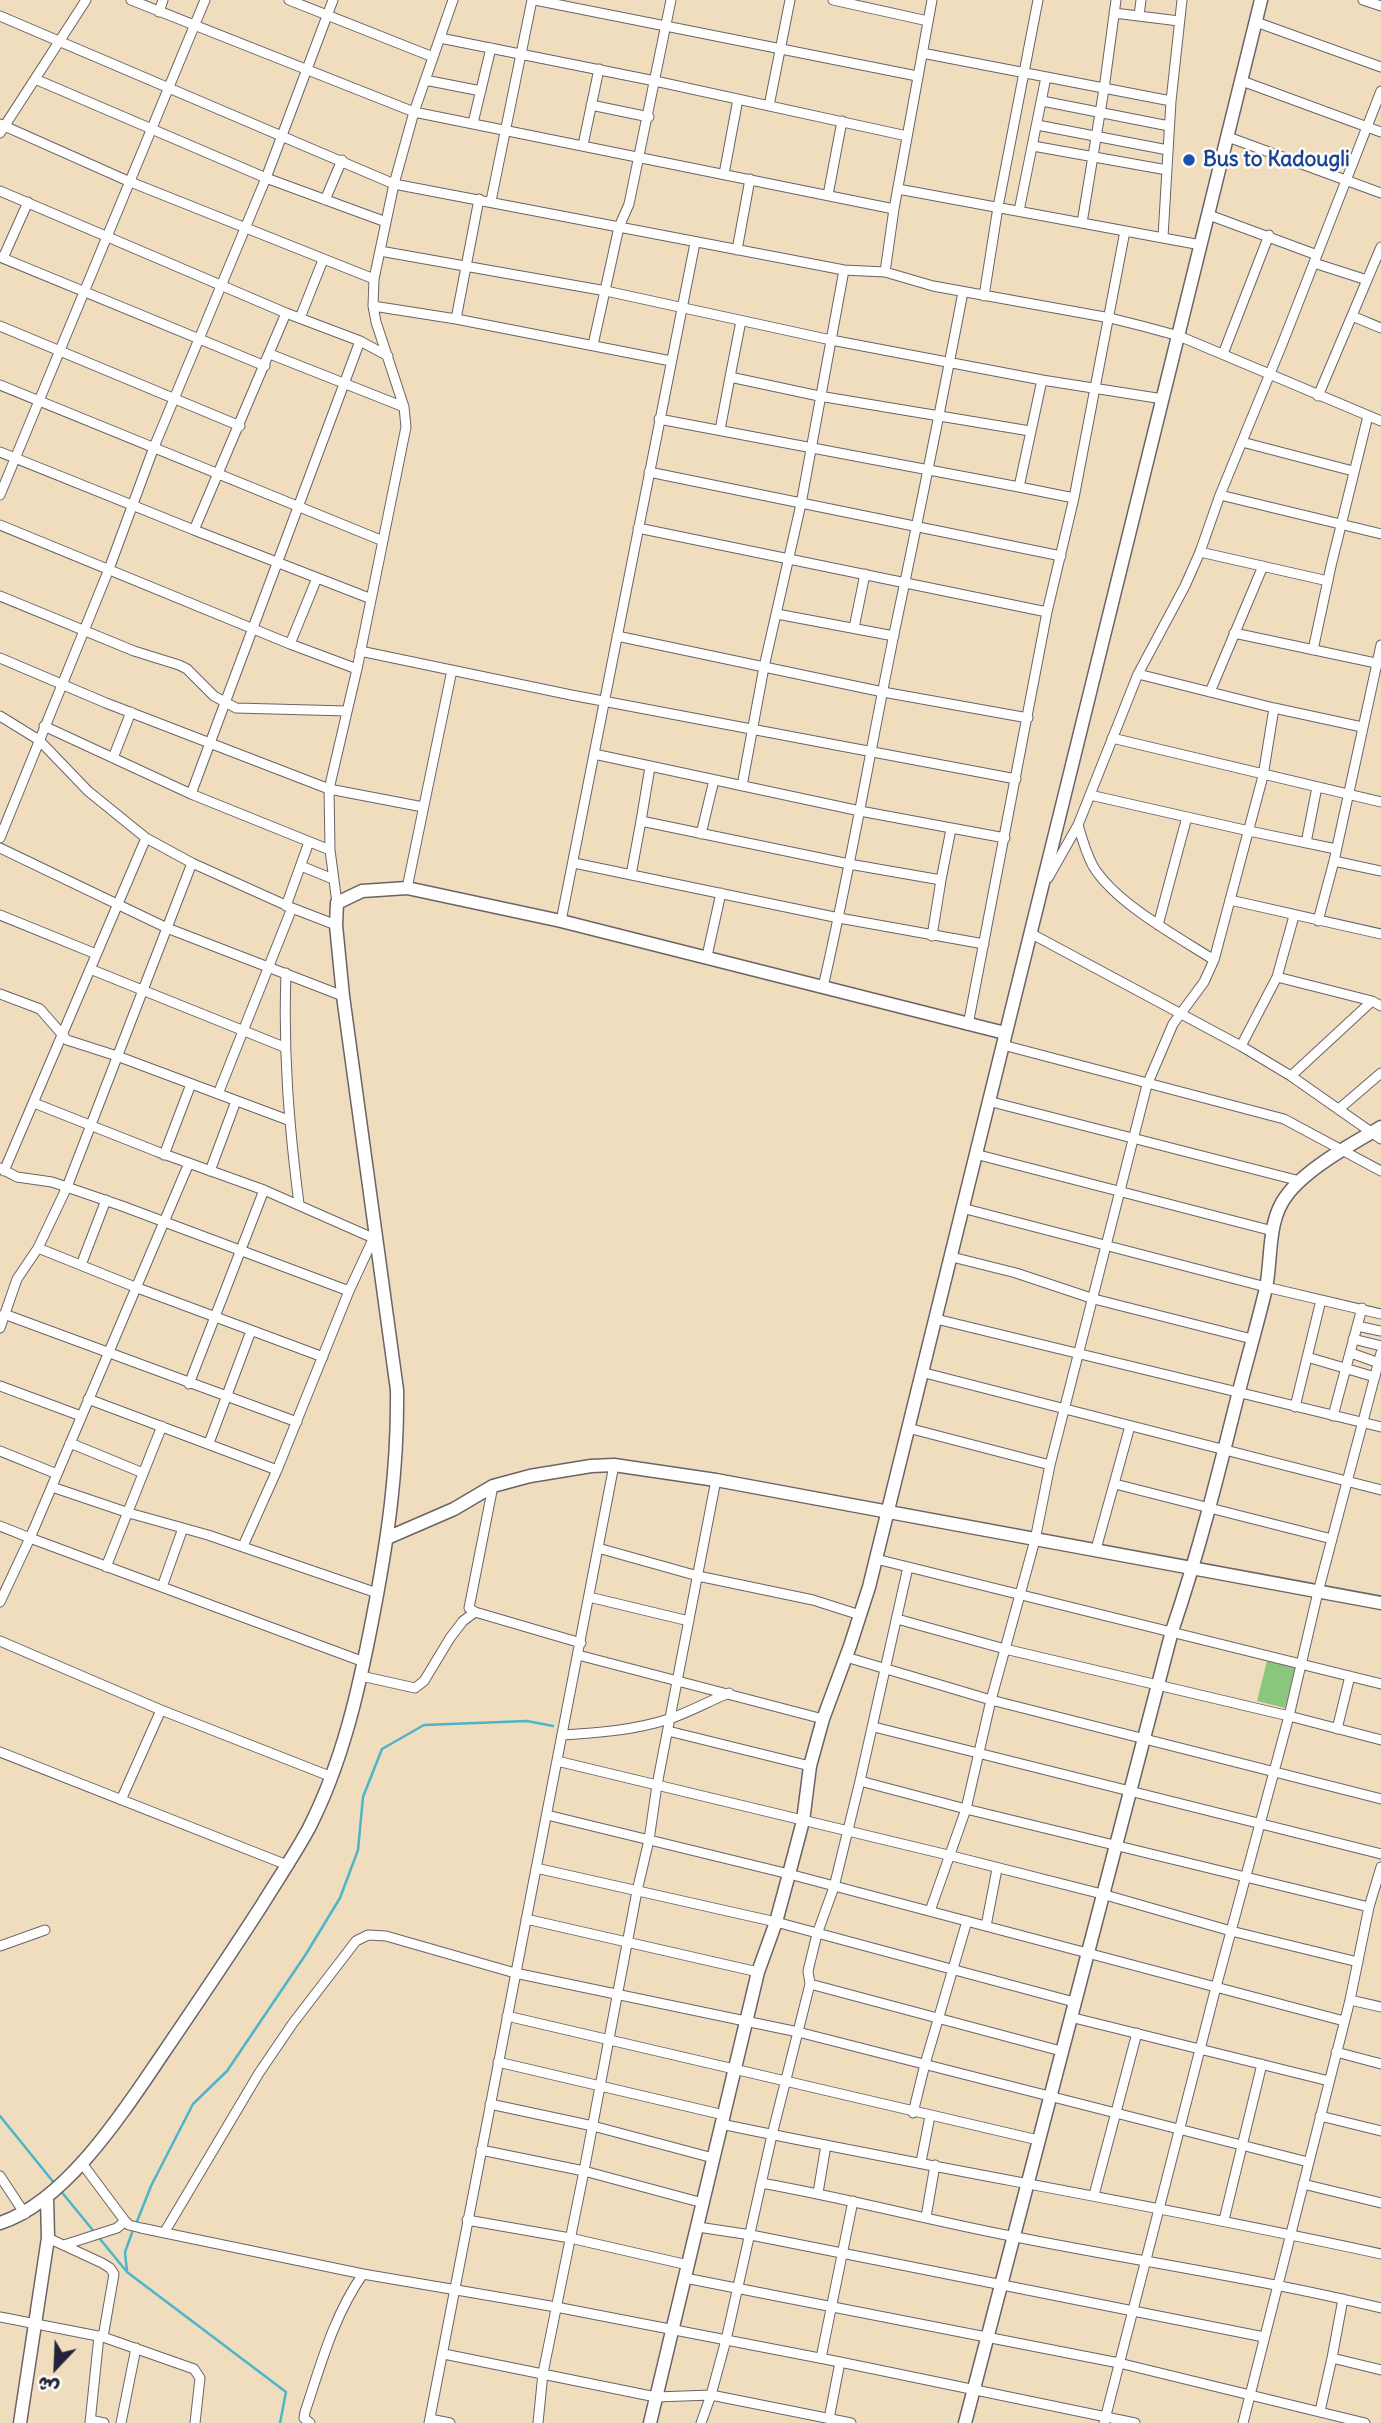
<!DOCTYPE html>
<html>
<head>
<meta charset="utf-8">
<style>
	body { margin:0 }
	#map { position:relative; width:1381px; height:2423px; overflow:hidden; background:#f0ddbd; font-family:Delius,"Playpen Sans Arabic",sans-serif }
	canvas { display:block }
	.north { position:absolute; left:21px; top:2332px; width:70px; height:70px; -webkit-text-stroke:5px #fdfcf7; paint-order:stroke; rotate:203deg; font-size:19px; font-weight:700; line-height:28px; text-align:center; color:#22223b }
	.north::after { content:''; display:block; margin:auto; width:24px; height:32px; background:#22223b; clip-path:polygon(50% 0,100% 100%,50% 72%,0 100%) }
</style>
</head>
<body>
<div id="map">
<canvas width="1381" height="2423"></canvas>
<div class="north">ش</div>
</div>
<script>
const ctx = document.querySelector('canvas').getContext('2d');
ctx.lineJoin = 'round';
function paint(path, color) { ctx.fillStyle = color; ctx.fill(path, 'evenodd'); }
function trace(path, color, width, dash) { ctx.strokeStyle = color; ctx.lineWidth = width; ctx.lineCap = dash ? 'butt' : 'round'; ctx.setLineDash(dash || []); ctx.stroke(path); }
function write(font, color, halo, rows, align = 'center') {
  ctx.font = font + ' Delius,sans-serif'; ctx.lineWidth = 5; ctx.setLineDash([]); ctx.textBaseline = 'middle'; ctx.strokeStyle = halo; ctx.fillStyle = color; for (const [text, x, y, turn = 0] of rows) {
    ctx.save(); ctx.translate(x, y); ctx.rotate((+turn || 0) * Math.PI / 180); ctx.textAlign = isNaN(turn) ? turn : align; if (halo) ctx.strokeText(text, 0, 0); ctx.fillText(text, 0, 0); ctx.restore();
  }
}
const green = new Path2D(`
	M1267 1661 1295 1668 1285 1708 1257 1701Z`);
const stream = new Path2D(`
	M0 2116 55 2184
	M60 2190 127 2272 286 2392 280 2423
	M136 2224 151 2186 193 2104 227 2071 306 1954 340 1898 358 1850 363 1797 382 1749 424 1725 527 1721 553 1726
	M127 2272 125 2252 133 2230`);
const street = new Path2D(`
	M131 0 414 112 894 209
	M289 0 433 57
	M535 0 917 76
	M833 0 928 21
	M1363 0 1381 6
	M159 12 163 0
	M1114 13 1179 21
	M0 16 394 184 844 270 885 272 933 286 1110 318 1142 326 1179 336 1381 421
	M1139 16 1141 0
	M1256 22 1381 67
	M440 38 655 81 907 136
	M922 53 1171 101
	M35 79 266 178 386 222
	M425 80 481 91
	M1242 81 1381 132
	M1042 101 1169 126
	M591 105 649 117
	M769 106 790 0
	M473 123 491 48
	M0 124 128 181 374 279
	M1037 125 1168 150
	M0 133 86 0
	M1228 137 1381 193
	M583 145 599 69
	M1033 146 1167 170
	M724 174 738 99
	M898 189 1201 245
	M0 191 286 313 194 530 0 452
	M828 195 842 121
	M325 200 342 160
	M491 201 532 0
	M1019 211 1046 77
	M1209 215 1317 255
	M1082 223 1104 89 1116 0
	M1163 237 1171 101 1182 0
	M737 250 750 179
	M380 251 606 291 831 340 1042 380
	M0 257 265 366
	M3 258 28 202
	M1314 263 1367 280
	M885 272 894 209 932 0
	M984 296 998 207 1038 0
	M373 306 456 319 671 361
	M286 313 360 341 388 356
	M1352 316 1381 328
	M300 318 323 260
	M456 319 479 199
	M741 321 730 377 819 396 1030 431
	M0 326 240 426
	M593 345 619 227 629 204 671 0
	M270 354 404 407
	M1223 354 1269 235
	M0 385 383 541
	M1318 396 1381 247
	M659 419 1019 487
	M720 430 730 377
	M1242 442 1353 471
	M649 472 1061 556
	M0 495 205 0
	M1220 495 1381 534
	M1074 498 1019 487 1042 380 1163 399
	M0 525 290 644 357 669
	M638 528 1047 612
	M194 530 369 598
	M1200 552 1328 581
	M0 596 134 651 179 665 187 669 214 696 236 708 347 711
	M777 614 894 636
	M854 628 865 574
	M1234 633 1381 664
	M617 636 883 692 1028 718
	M290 644 317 578
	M1313 650 1331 566 1368 416
	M360 651 571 695 1016 779
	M0 658 106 703 329 789 423 807
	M1138 674 1274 708 1362 727
	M1210 692 1263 566
	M0 716 39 740 88 791 146 838 192 863 292 908 336 925
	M44 726 191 794 330 850
	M1112 738 1381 802
	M594 754 860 811 1005 838
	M113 758 131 712
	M742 786 764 667 801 504 844 270
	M191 794 360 341
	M1090 795 1249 831 1336 849
	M641 821 650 767
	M1078 825C1082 839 1086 853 1093 866 1115 903 1178 937 1214 960
	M701 834 714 780
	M0 838 109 569 154 447 266 178 333 0
	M1306 843 1317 787
	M0 848 167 928 343 996
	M1334 861 1381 871
	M192 863 67 1187 38 1248 135 1287 323 1357
	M574 863 839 918 984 944
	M301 866 333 879
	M631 875 641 821 849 864 941 880 932 936
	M1048 878 1078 825 1138 674 1185 586 1200 552 1220 495 1283 342 1381 91
	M941 880 951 829
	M407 888 452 670
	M1230 900 1381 934
	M337 903 330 850 329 789 357 669 406 427 404 407 376 322 373 306 374 279 394 184 414 112 453 0
	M286 906 309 842
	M0 915 96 954
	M561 921 695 243
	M1318 921 1334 861 1381 645
	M1158 925 1187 817
	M1030 933 1241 1046 1291 1076 1381 1139
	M707 956 721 893
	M90 969 284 1047
	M286 973C283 1053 289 1125 299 1204
	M1277 977 1372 1001 1381 1006
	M823 987C850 870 870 752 894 634 918 520 941 407 963 292
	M0 994 40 1009 67 1040 117 1056 288 1120
	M968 1025 1047 612 1074 498 1125 231
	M1003 1045 1284 1119 1381 1171
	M1241 1046 1277 977 1294 916
	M1291 1076 1372 1001
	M218 1094 292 908
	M988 1101 1300 1181
	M34 1103 158 1152 264 1190 373 1238
	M1339 1109 1381 1073
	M975 1154 1273 1231
	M164 1155 191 1084
	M0 1168 17 1177 52 1182 122 1206 349 1291
	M4 1171 146 838
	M210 1171 236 1101
	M962 1208 1266 1287 1381 1314
	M952 1257 1016 1273 1094 1299 1252 1339
	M81 1265 106 1200
	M4 1314 297 1422
	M936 1319 1381 1427
	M1357 1326 1381 1331
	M0 1328 17 1279 38 1248
	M1353 1339 1381 1346
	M1351 1353 1379 1363
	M1381 1353 1318 1592 1289 1716 1381 1740
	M1307 1357 1375 1377
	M921 1372 1381 1490
	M189 1384 264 1190
	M0 1386 81 1416
	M88 1399 277 1470 349 1291 375 1235
	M1295 1407 1321 1300
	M1333 1416 1362 1308
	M908 1428 1050 1465
	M70 1443 143 1473
	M209 1443 251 1331
	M0 1451 57 1474
	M1115 1484 1332 1539
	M493 1486 469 1608 475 1612 581 1643
	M52 1487 129 1513 208 1535 377 1593
	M0 1526 30 1538 189 1163
	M243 1546 277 1470
	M598 1548 698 1576 813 1600 860 1615
	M1096 1549 1130 1426
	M876 1559 1381 1684
	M106 1567 162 1426
	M162 1587 183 1528
	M589 1597 689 1621
	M0 1602 30 1538 364 1662
	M897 1619 1005 1649 1289 1716 1216 1987 1104 2423
	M0 1641 161 1710
	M578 1655 823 1719
	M846 1657 991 1700 1381 1799
	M361 1676 415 1688 424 1681 450 1638 463 1621 475 1612
	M874 1727 1381 1854
	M1337 1729 1350 1676
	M668 1731 810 1766
	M562 1735C598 1733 635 1730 669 1719 690 1712 709 1701 729 1693
	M0 1752 287 1865
	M557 1761 948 1855 1102 1894 1231 1931 1358 1962
	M860 1781 966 1809 1369 1907
	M121 1800 161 1710 332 1777
	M547 1815 789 1874 1344 2021
	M536 1868 776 1922 1074 2002
	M930 1911 966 1809 991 1700 1035 1540 1050 1465 1147 1085 1173 1024 1204 982 1214 960 1263 776 1274 708
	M526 1919 758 1972
	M986 1926 997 1869
	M0 1946 45 1930
	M810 1984 1061 2051
	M1350 2000 1381 2007
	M507 2016 1038 2140
	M1070 2017 1329 2081
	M1336 2052 1381 2064
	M498 2062 724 2115
	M490 2104 593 2126 713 2158
	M913 2113 925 2064 967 1921
	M1320 2116 1381 2131
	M721 2124C941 2170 1162 2206 1381 2254
	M481 2150 584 2171 703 2203
	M81 2162 125 2221 129 2225 141 2228 363 2274 556 2307 840 2362 1135 2423
	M921 2162 930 2116
	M0 2176 25 2214
	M761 2183C847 2198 931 2221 1016 2237 1137 2261 1261 2279 1381 2308
	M1303 2184 1381 2203
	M818 2193 826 2145
	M1094 2195 1137 2033
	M926 2217 935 2165
	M467 2220 570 2238 688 2265
	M1224 2220 1262 2064
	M698 2227 751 2235 1264 2337
	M164 2233 259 2073 293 2023 356 1941 368 1935 386 1936 515 1973 798 2032 1308 2162
	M48 2238 102 2263 110 2268 114 2274 103 2337
	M64 2245 117 2228 125 2221
	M685 2278 1119 2363 1365 2423
	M1343 2299 1332 2358 1381 2370
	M0 2317 103 2337 194 2369 200 2378 195 2423
	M444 2354 641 2394 656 2397 711 2395 851 2423
	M821 2358 853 2201
	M1320 2411 1332 2358
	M430 2419 450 2423
	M829 2419 840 2362
	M90 2420 104 2423
	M90 2423 99 2336
	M121 2423 136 2348
	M310 2423 304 2418 305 2412C321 2364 334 2315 363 2274
	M429 2423 614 1465
	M538 2423 543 2373 584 2171 637 1891 649 1840 657 1785 716 1480
	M701 2423 711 2395 726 2340 772 2135 810 1984 808 1971 817 1934 834 1887 860 1781 908 1567
	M1243 2423 1350 2000 1369 1907 1381 1867`);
const secondary = new Path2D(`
	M387 1538 454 1509 493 1486 530 1476 591 1466 614 1465 716 1480 1381 1603
	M0 2223C66 2202 124 2111 162 2055 196 2005 230 1955 262 1905 278 1879 295 1854 309 1828 343 1761 359 1689 373 1616 388 1538 398 1469 397 1390L343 996 336 925 337 903 362 891 407 888 561 921 1005 1033
	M20 2423 48 2238 47 2198
	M650 2423 758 1972 776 1922 789 1874 803 1821 810 1766 823 1719 850 1646 869 1587 1261 0
	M965 2423 1172 1631C1199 1552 1219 1471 1239 1391 1248 1356 1258 1322 1266 1288 1272 1258 1267 1220 1287 1195 1306 1169 1353 1143 1381 1127`);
const markers = [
	[1189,160,7,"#1a4fb4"]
];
const transitNames = [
	["Bus to Kadougli",1203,160]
];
paint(green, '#8ac77d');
trace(stream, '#4cb5ca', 2.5);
trace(street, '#6a6368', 11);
trace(secondary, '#6a6368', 15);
trace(street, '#fff', 9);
trace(secondary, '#fff', 12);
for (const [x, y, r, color] of markers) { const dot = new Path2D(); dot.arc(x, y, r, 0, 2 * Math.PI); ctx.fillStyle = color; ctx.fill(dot); trace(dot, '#fdfcf7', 2.5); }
write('bold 21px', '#164399', '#fdfcf7', transitNames, 'left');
</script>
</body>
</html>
